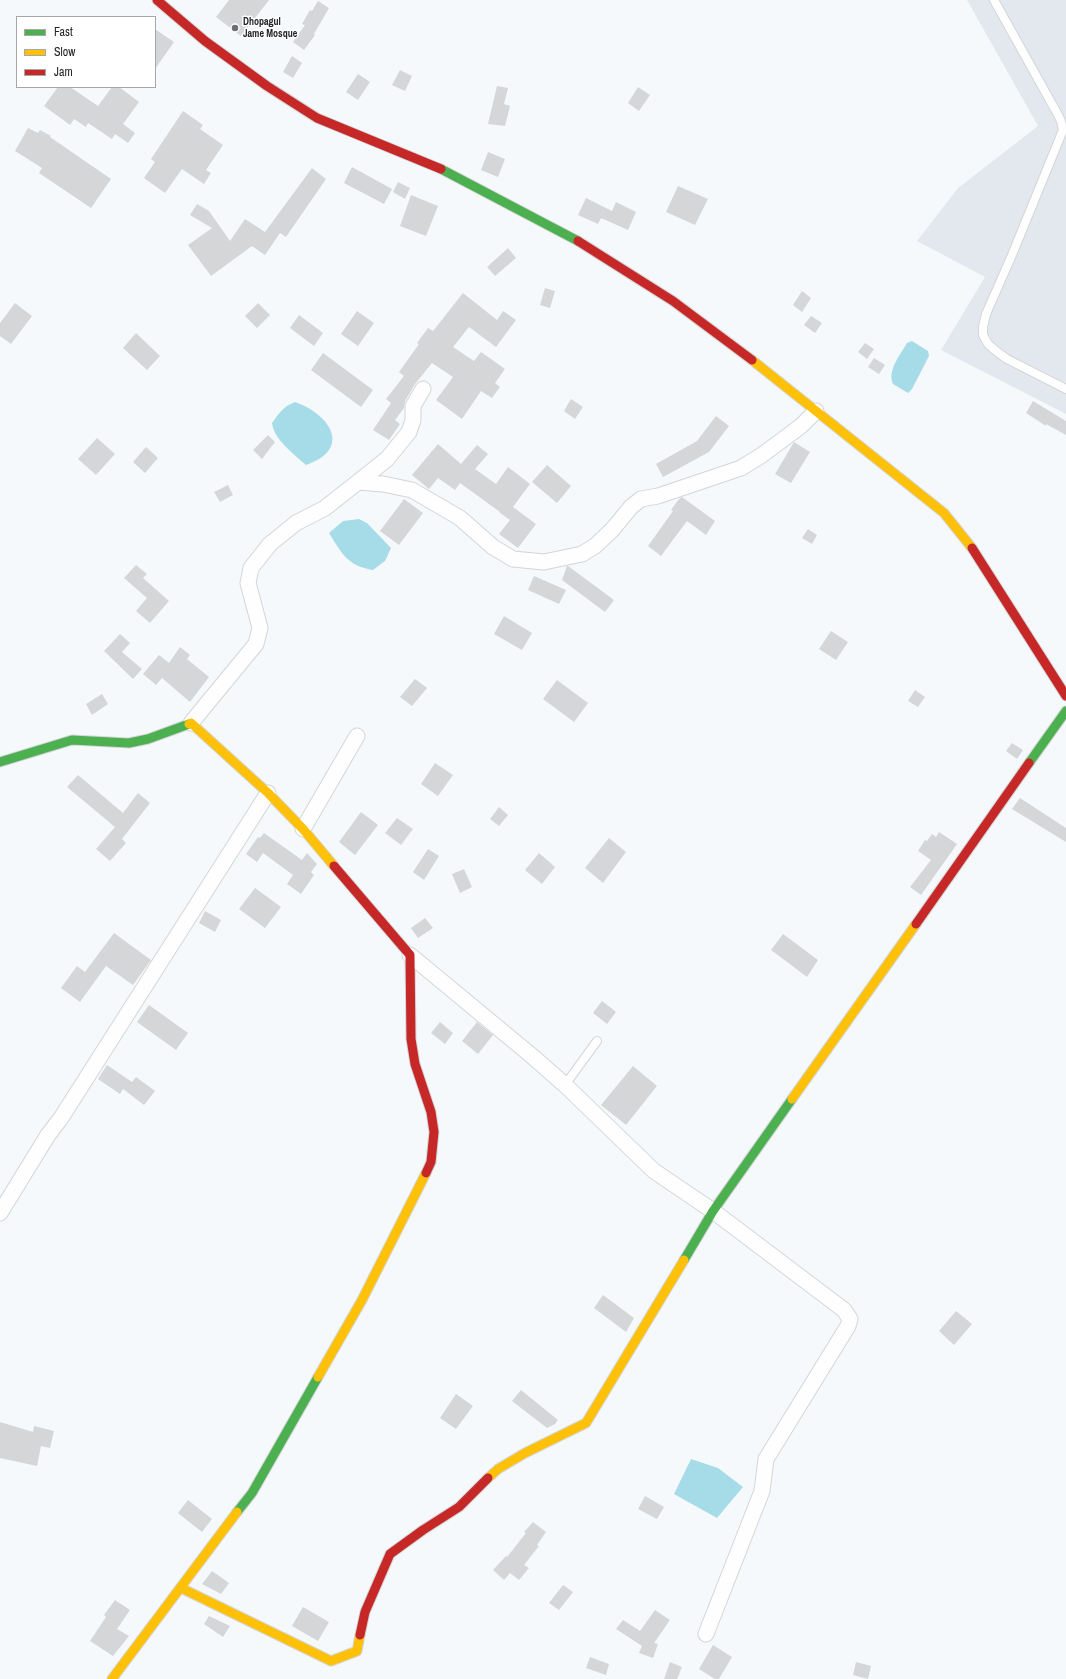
<!DOCTYPE html>
<html>
<head>
<meta charset="utf-8">
<style>
	body { margin:0 }
	#map { position:relative; width:1066px; height:1679px; overflow:hidden; background:#f6f9fb; font-family:"Archivo Narrow",sans-serif }
	canvas { display:block }
	.legend { position:absolute; left:16px; top:16px; width:140px; height:72px; box-sizing:border-box; background:#fff; border:1px solid #a7a7a8; margin:0; padding:5px 7px; list-style:none; font-size:12px; color:#222425 }
	.legend li { display:flex; align-items:center; gap:8px; height:20px }
	.legend b { width:20px; border:1px solid #a7a7a8 }
</style>
</head>
<body>
<div id="map">
<canvas width="1066" height="1679"></canvas>
<ul class="legend">
<li><b style="height:5px;background:#4caf50"></b>Fast</li>
<li><b style="height:5px;background:#ffc107"></b>Slow</li>
<li><b style="height:5px;background:#c62828"></b>Jam</li>
</ul>
</div>
<script>
const ctx = document.querySelector('canvas').getContext('2d');
ctx.lineJoin = 'round';
function paint(path, color) { ctx.fillStyle = color; ctx.fill(path, 'evenodd'); }
function trace(path, color, width, dash) { ctx.strokeStyle = color; ctx.lineWidth = width; ctx.lineCap = dash ? 'butt' : 'round'; ctx.setLineDash(dash || []); ctx.stroke(path); }
function write(font, color, halo, rows, align = 'center') {
  ctx.font = font + ' "Archivo Narrow",sans-serif'; ctx.lineWidth = 3; ctx.setLineDash([]); ctx.textBaseline = 'middle'; ctx.strokeStyle = halo; ctx.fillStyle = color; for (const [text, x, y, turn = 0] of rows) {
    ctx.save(); ctx.translate(x, y); ctx.rotate((+turn || 0) * Math.PI / 180); ctx.textAlign = isNaN(turn) ? turn : align; if (halo) ctx.strokeText(text, 0, 0); ctx.fillText(text, 0, 0); ctx.restore();
  }
}
const built = new Path2D(`
	M967 0H1066V414L941 350 985 277 917 241 958 188 1038 126Z`);
const water = new Path2D(`
	M912 341 928 351 929 356 912 389 908 393 893 384C887 371 900 355 907 343Z
	M295 402C330 414 353 449 306 465 294 454 274 440 272 423 279 413 284 406 295 402Z
	M359 519 367 523 391 548 385 561 373 570C348 566 342 554 329 533L343 521Z
	M691 1459 718 1468 743 1487 717 1518 674 1494Z`);
const building = new Path2D(`
	M229 0H269L241 36 216 17Z
	M318 1 329 8 314 34 315 35 304 50 293 42 305 25 302 24 310 10 312 11Z
	M155 29 174 42 155 69Z
	M292 56 302 63 293 78 283 72Z
	M400 70 412 76 405 91 392 85Z
	M358 74 370 82 358 100 346 92Z
	M497 86 508 88 504 104 510 106 505 126 488 124Z
	M58 87H70L98 106 112 87H119L139 102 123 124 135 133 128 143 115 134 112 139 88 123 86 127 74 119 70 125 44 106Z
	M638 87 650 95 639 111 628 103Z
	M183 111 203 125 200 129 223 145 206 170 211 173 204 184 182 169 165 193 144 178 155 162 151 159Z
	M28 128 38 133 40 130 51 136 50 137 111 179 91 208 39 173 42 168 15 151Z
	M488 152 505 159 498 177 481 170Z
	M352 167 392 189 384 204 344 183Z
	M312 168 326 179 286 237 280 233 265 255 252 246 211 276 188 245 212 228 190 215 197 204 209 211 230 241 245 219 265 232Z
	M398 182 410 188 405 199 393 192Z
	M678 186 708 199 695 225 666 212Z
	M411 195 438 206 426 236 400 226Z
	M586 198 612 211 616 202 636 212 628 230 601 218 598 224 578 215Z
	M508 248 516 258 495 276 487 267Z
	M545 288 555 291 550 308 540 305Z
	M802 291 811 298 802 312 793 305Z
	M463 293 497 320 503 311 516 320 496 347 469 327 453 347 474 361 481 352 505 369 495 383 500 387 492 398 481 391 462 419 436 400 453 377 432 363 415 384 405 401 404 408 395 420 400 424 389 440 373 430 391 403 386 399 404 376 399 372 419 344 417 343 428 328 433 331Z
	M15 303 32 316 11 344 0 336V323Z
	M258 303 270 315 257 328 245 316Z
	M357 311 374 323 358 346 341 334Z
	M299 315 323 333 314 346 290 328Z
	M811 316 822 323 815 333 804 325Z
	M136 333 160 356 147 370 123 348Z
	M865 343 874 349 867 359 858 352Z
	M323 353 373 390 361 407 311 370Z
	M874 358 885 365 879 374 868 367Z
	M571 399 583 407 575 419 564 411Z
	M1033 401 1066 421V435L1046 424V426L1026 413Z
	M716 416 729 426 709 452 663 477 656 464 697 441Z
	M268 435 275 442 262 459 253 450Z
	M97 438 115 454 96 475 78 459Z
	M794 442 810 452 791 483 775 474Z
	M438 444 461 464 477 445 488 454 475 469 496 484 508 467 530 484 513 507 536 524 518 548 499 534 510 520 500 513V512L460 483 455 490 438 478 429 489 412 475Z
	M146 447 158 458 145 473 133 462Z
	M547 465 571 486 557 503 532 482Z
	M228 485 233 495 220 502 214 492Z
	M682 497 715 521 706 535 687 521 661 556 648 546 673 511 671 510 679 499Z
	M404 499 423 513 399 545 380 531Z
	M808 529 817 535 812 544 802 538Z
	M136 565 147 574 143 578 169 601 150 623 136 611 147 598 124 578Z
	M567 566H568L614 600 605 612 562 580Z
	M534 576 566 590 559 604 528 590Z
	M504 616 532 633 522 650 494 634Z
	M831 631 848 642 836 660 819 649Z
	M120 634 130 643 122 652 142 669 133 679 104 651Z
	M180 647 190 655 187 659 209 677 190 702 162 678 156 685 143 674 159 655 169 663Z
	M415 679 427 688 412 706 400 697Z
	M557 680 588 703 574 722 543 699Z
	M915 690 925 697 918 707 908 701Z
	M102 694 108 704 92 715 86 704Z
	M1012 743 1023 750 1017 759 1006 751Z
	M435 763 453 775 438 796 421 784Z
	M78 775 123 813 138 793 150 803 122 839 126 843 110 861 96 849 115 827 67 787Z
	M1020 798 1066 828V842L1012 809Z
	M499 807 508 815 499 826 490 819Z
	M361 812 378 825 355 855 339 842Z
	M397 818 413 829 401 845 385 833Z
	M939 832 957 844 921 895 910 887 931 860 918 851 925 840 927 841 932 834 936 837Z
	M264 833 302 860 307 853 317 864 311 872 314 875 301 894 287 884 293 875 263 853 257 862 246 854 258 837 260 838Z
	M609 838 626 852 603 883 585 868Z
	M428 849 439 856 424 880 413 872Z
	M539 853 555 867 542 884 525 870Z
	M464 869 472 887 460 893 452 874Z
	M255 888 281 907 265 928 239 909Z
	M205 911 221 920 215 932 199 923Z
	M425 918 433 928 418 938 411 928Z
	M114 933 151 960 133 985 106 966 80 1002 61 988 77 966 85 972Z
	M783 934 818 960 807 977 771 950Z
	M602 1001 616 1012 607 1024 593 1013Z
	M149 1005 188 1033 176 1050 137 1022Z
	M440 1022 453 1033 445 1044 431 1033Z
	M477 1022 493 1035 478 1054 462 1041Z
	M107 1065 132 1082 136 1077 155 1091 144 1105 123 1089 120 1094 98 1079Z
	M633 1066 657 1086 626 1125 601 1105Z
	M603 1295 634 1318 626 1332 594 1308Z
	M956 1311 972 1324 954 1345 939 1331Z
	M521 1390 558 1420 555 1424 547 1428 512 1401Z
	M456 1394 473 1406 456 1429 440 1418Z
	M0 1422 33 1432 34 1426 54 1431 50 1448 41 1446 37 1466 0 1458Z
	M645 1496 664 1507 657 1519 638 1509Z
	M188 1500 212 1519 202 1532 178 1513Z
	M533 1522 546 1532 537 1545 539 1546 524 1565 529 1568 519 1580 510 1573 504 1580 493 1570 506 1556 507 1557 526 1533 524 1532Z
	M212 1571 229 1583 221 1594 202 1584Z
	M563 1585 573 1592 559 1610 549 1603Z
	M115 1600 130 1610 117 1629 129 1636 113 1656 90 1641 106 1617 104 1615Z
	M303 1607 329 1622 318 1641 292 1626Z
	M655 1610 670 1620 654 1643 658 1644 653 1658 639 1653 642 1646 616 1629 623 1620 640 1631Z
	M209 1616 230 1626 223 1637 204 1624Z
	M713 1645 732 1657 719 1679H715L699 1669Z
	M590 1657 609 1664 606 1675 586 1668Z
	M670 1662 682 1667 677 1679H664Z
	M856 1662 871 1666 868 1679 853 1675Z`);
const lane = new Path2D(`
	M994 0 1057 113 1061 121 1063 130 1012 255 986 314 983 327V335L988 344 996 351 1007 359 1066 389
	M565 1085 597 1041`);
const street = new Path2D(`
	M358 482 387 459 409 432 413 420V406L423 389
	M191 723 256 644 260 628 248 583 251 568 270 544 296 523 325 508 358 482 383 484 412 490 460 518 493 547 513 559 544 562 582 554 595 546 612 530 631 507 641 499 658 496 741 468 762 455 801 426 816 411
	M303 829 357 736
	M410 955 532 1056 565 1085 654 1171 713 1211 844 1310 850 1319 848 1326 766 1459 762 1491 706 1634
	M0 1213 48 1135 61 1118 268 793`);
const fast = new Path2D(`
	M441 169 578 241
	M0 762 72 740 129 743 148 739 189 724
	M1029 763 1066 711
	M684 1260 713 1211 792 1099
	M237 1512 252 1493 318 1377`);
const slow = new Path2D(`
	M752 360 944 513 972 548
	M189 724 191 723 268 793 303 829 334 866
	M792 1099 916 924
	M318 1377 362 1300 426 1173
	M488 1478 498 1469 525 1453 586 1423 684 1260
	M181 1588 331 1661 357 1651 360 1635
	M112 1679 237 1512`);
const jam = new Path2D(`
	M157 0 205 41 267 86 317 118 441 169
	M578 241 673 301 752 360
	M972 548 1066 696
	M334 866 410 955 411 1039 415 1064 431 1112 434 1132 431 1162 426 1173
	M916 924 1029 763
	M360 1635 365 1612 390 1554 423 1530 459 1507 488 1478`);
const markers = [
	[235,28,4,"#6c6f70"]
];
const poiNames = [
	["Dhopagul",243,22],
	["Jame Mosque",243,34]
];
paint(built, '#e3e8ef');
paint(water, '#a6dce7');
paint(building, '#d4d6d8');
trace(lane, '#d3d5d7', 10);
trace(street, '#d3d5d7', 17);
trace(fast, '#d3d5d7', 11);
trace(slow, '#d3d5d7', 11);
trace(jam, '#d3d5d7', 11);
trace(lane, '#fefefe', 8);
trace(street, '#fefefe', 15);
trace(fast, '#4caf50', 9);
trace(slow, '#ffc107', 9);
trace(jam, '#c62828', 9);
for (const [x, y, r, color] of markers) { const dot = new Path2D(); dot.arc(x, y, r, 0, 2 * Math.PI); ctx.fillStyle = color; ctx.fill(dot); trace(dot, '#fff', 1.5); }
write('bold 10px', '#222425', '#fff', poiNames, 'left');
</script>
</body>
</html>
